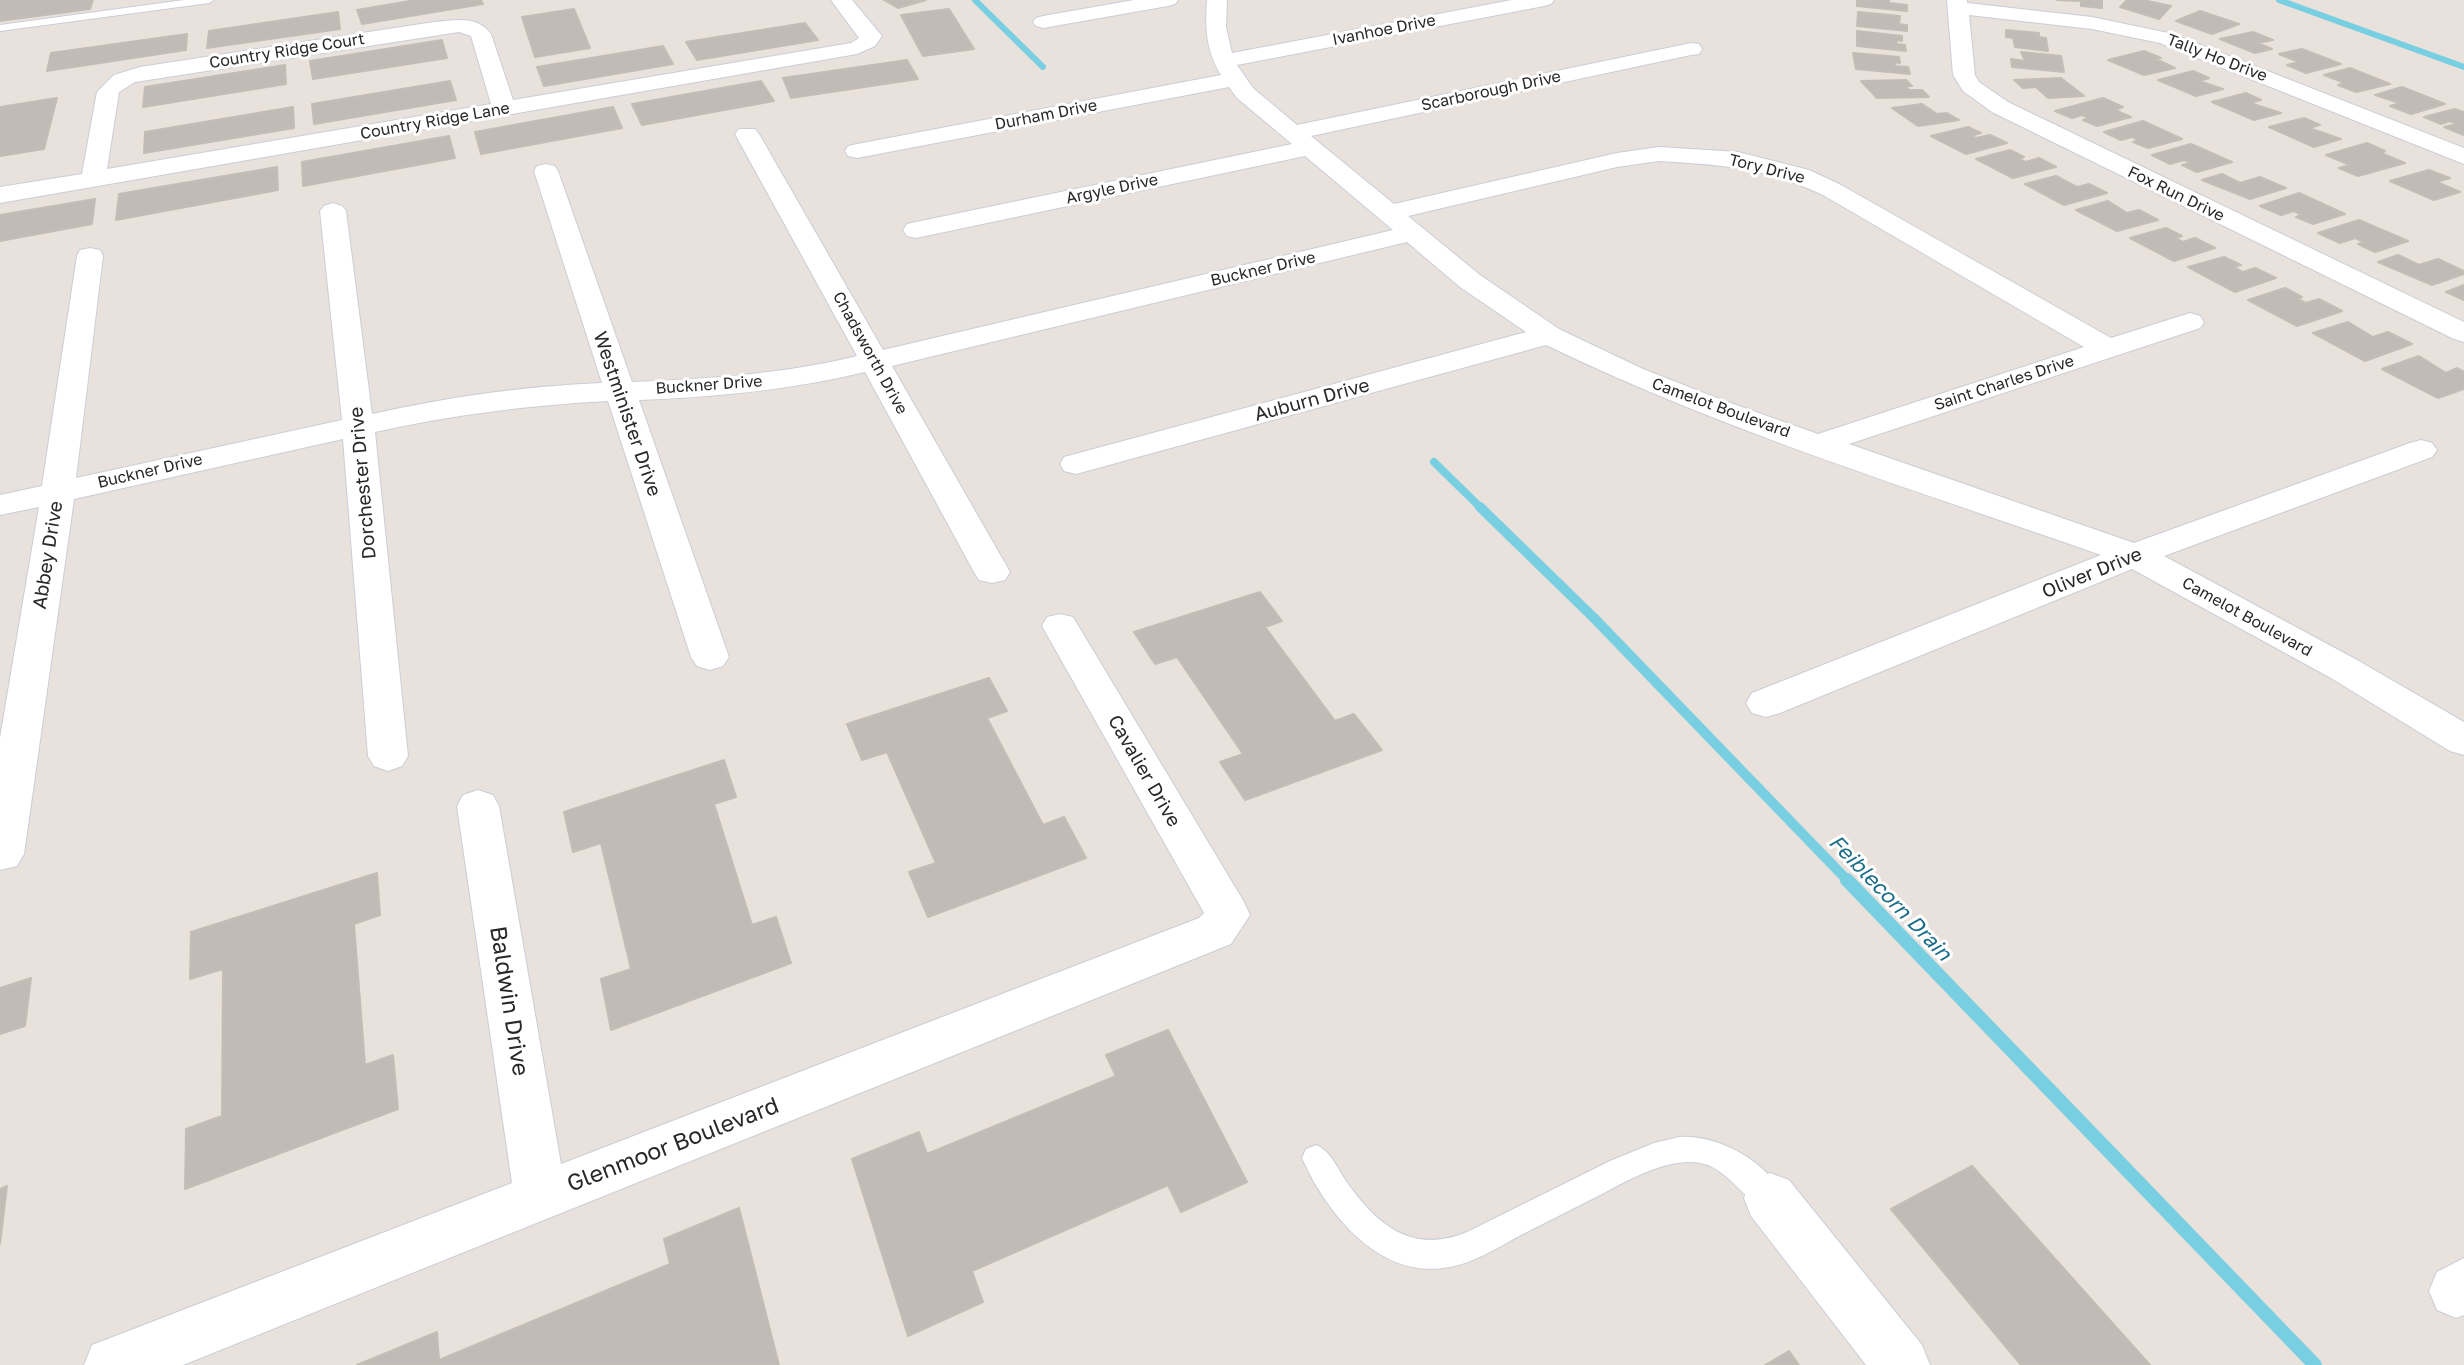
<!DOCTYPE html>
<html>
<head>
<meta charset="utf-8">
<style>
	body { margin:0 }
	canvas { display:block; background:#e9e1db }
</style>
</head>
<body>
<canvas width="2464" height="1365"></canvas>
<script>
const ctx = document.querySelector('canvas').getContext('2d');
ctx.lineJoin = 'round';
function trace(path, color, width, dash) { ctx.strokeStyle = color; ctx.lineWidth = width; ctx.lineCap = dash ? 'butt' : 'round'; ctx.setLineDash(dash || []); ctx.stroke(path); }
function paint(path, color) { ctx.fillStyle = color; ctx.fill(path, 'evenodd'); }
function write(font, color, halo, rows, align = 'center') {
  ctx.font = font + ' "Golos Text",sans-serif'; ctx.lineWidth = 6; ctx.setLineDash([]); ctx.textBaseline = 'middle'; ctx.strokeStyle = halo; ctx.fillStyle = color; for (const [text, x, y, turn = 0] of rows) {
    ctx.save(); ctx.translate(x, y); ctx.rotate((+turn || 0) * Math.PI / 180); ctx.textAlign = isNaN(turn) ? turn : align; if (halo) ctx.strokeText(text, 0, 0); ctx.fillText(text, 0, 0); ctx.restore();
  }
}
const streamFar3 = new Path2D(`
	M975 0 1043 67
	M2279 0 2464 67`);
const streamFar2 = new Path2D(`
	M1434 462 1482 509`);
const streamFar1 = new Path2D(`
	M1480 507 1594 618 1849 882`);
const stream = new Path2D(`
	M1847 880 2315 1365`);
const building = new Path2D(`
	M0 0H93L90 9 0 21Z
	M415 0H481L483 4 362 24 357 10Z
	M884 0H926L898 8Z
	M1857 0H1889V3L1907 5V11L1857 6Z
	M2057 0H2102V8L2081 6V1Z
	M2127 0H2143L2171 6 2159 19 2120 7Z
	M574 9 590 48 535 57 522 17Z
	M949 9 974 49 923 56 901 15Z
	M2200 11 2239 24 2212 34 2176 21Z
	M338 12 340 29 207 48 209 31Z
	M1858 12 1900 16 1899 23H1888L1907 25V31L1857 26Z
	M805 23 818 40 697 60 686 42Z
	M2006 30 2039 33V37L2046 38 2048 51 2015 47 2013 38 2006 37Z
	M1857 31 1902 36V41L1897 40 1896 44 1905 45 1906 51 1857 46Z
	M2253 32 2273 40 2257 43 2272 49 2255 53 2220 39Z
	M187 34 186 50 47 71 51 53Z
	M442 40 447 58 313 79 310 61Z
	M663 46 673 64 544 86 537 67Z
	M2302 49 2341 64 2306 73 2287 65 2299 62 2279 54Z
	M2144 51 2161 58 2147 61H2160L2175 68 2144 75 2108 60Z
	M2021 52 2061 56 2064 72 2012 67 2011 59 2025 61Z
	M1853 53 1899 57 1900 63 1894 62 1895 66 1908 67 1910 74 1856 69Z
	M907 60 918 79 791 98 783 78Z
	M285 65 286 84 143 107 145 87Z
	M2350 68 2390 84 2356 92 2338 85 2345 83 2324 75Z
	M2193 71 2209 78 2199 81 2223 89 2196 96 2158 80Z
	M2061 78 2084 96 2048 98 2036 87 2023 88 2014 80Z
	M1906 80 1912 86H1906L1909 90H1922L1929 97 1877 98 1861 81Z
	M450 81 456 100 314 124 312 104Z
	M761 81 774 101 642 125 632 104Z
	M2402 87 2445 104 2411 114 2390 106 2400 103 2375 95Z
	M2246 93 2261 100 2250 103 2281 113 2254 120 2212 102Z
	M57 98 44 149 0 156V107Z
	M2103 98 2123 107 2115 110 2131 117 2097 126 2083 120 2089 118 2082 115 2072 118 2055 111Z
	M1922 104 1937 114 1947 113 1959 120 1918 126 1892 108Z
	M293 107 294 128 144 153 145 132Z
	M613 107 622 128 481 154 475 132Z
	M2455 109 2464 112V135L2444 127 2457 124 2450 121 2441 124 2424 117Z
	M2304 118 2320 125 2309 128 2341 139 2314 147 2269 127Z
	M2143 121 2182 139 2148 148 2133 142 2139 140 2132 137 2121 140 2104 132Z
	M1968 127 1981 133 1971 136 1976 138 1990 135 2007 143 1966 154 1931 136Z
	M449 136 455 158 303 186 302 162Z
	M2367 143 2385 151 2381 153 2405 163 2358 176 2339 168 2350 165 2326 155Z
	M2191 144 2232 162 2197 172 2182 165 2191 163 2184 160 2170 164 2152 155Z
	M2010 150 2024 157 2019 159 2026 162 2039 158 2056 167 2013 178 1976 159Z
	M277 167 278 190 116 220 119 194Z
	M2429 170 2450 178 2437 182 2460 192 2434 200 2390 181Z
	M2222 174 2240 183 2260 177 2286 188 2250 199 2202 180Z
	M2056 176 2077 187 2089 184 2107 193 2064 205 2025 184Z
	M2299 193 2345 214 2313 224 2296 217 2302 215 2294 211 2281 215 2260 206Z
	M95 199 92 224 0 241V215Z
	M2108 201 2127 213 2139 210 2158 220 2117 231 2076 210Z
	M2359 220 2408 241 2375 252 2358 244 2364 242 2355 238 2340 243 2318 233Z
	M2166 228 2182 236 2175 238 2183 242 2195 238 2215 248 2174 261 2130 238Z
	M2398 255 2419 265 2438 259 2464 271V274L2432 285 2378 262Z
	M2224 257 2241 265 2234 267 2243 272 2255 268 2276 278 2235 292 2188 267Z
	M2464 285V300L2446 292Z
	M2285 288 2302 297 2297 299 2306 303 2319 299 2342 311 2297 326 2248 300Z
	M2348 322 2373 337 2388 332 2412 344 2365 361 2313 333Z
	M2419 356 2446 373 2457 368 2464 372V389L2438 398 2382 369Z
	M1260 592 1282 621 1265 627 1335 721 1354 714 1382 750 1245 800 1220 762 1243 754 1177 657 1155 664 1134 632Z
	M989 678 1007 711 987 718 1043 825 1064 817 1086 858 928 917 909 872 936 863 887 752 862 760 847 724Z
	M724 760 736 797 714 804 752 925 776 917 791 963 611 1030 601 979 631 969 601 843 573 852 564 812Z
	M377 873 380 915 354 924 365 1065 393 1055 398 1109 185 1189 186 1129 222 1116 223 969 190 979 191 932Z
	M31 978 25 1026 0 1034V988Z
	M1168 1030 1247 1182 1181 1212 1168 1185 972 1271 983 1302 908 1336 852 1159 919 1132 927 1154 1116 1076 1106 1055Z
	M1972 1166 2150 1365H2021L1891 1209Z
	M7 1186 0 1244V1189Z
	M739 1208 779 1365H357L437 1332 439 1360 670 1264 664 1239Z
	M1789 1351 1799 1365H1765Z`);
const service = new Path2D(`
	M184 0H214L209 3 0 31V25Z
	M1679 1137C1717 1134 1769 1162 1784 1198L1780 1208 1770 1212C1740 1200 1727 1162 1691 1162 1659 1162 1629 1180 1602 1194 1575 1208 1548 1221 1521 1235 1497 1248 1471 1265 1443 1268 1377 1277 1326 1212 1302 1158L1306 1149 1316 1145C1331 1151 1337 1168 1346 1181 1377 1225 1412 1255 1467 1232L1610 1161 1654 1143Z`);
const minor = new Path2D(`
	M831 0H852L882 36 875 46 857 54 0 203V187L82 174 97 92 114 75 140 67 434 22C454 20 478 15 491 34L513 100 851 43 859 38ZM459 32 471 36 491 104 107 169 119 92 135 82Z
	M1134 0H1178L1175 4 1168 6 1043 28 1036 26 1033 22 1036 18 1043 16Z
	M1207 0H1227L1226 27 1232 53 1512 0H1554L1551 4 1544 6 1237 65 1253 88 1297 125 1691 43 1699 44 1702 49 1699 54 1691 55 1311 136 1394 204 1617 153 1659 147 1738 152 1809 170 1841 185 2111 338 2190 313 2200 316 2204 322 2200 328 1849 444 2134 543 2410 443 2421 440 2432 443 2437 450 2432 457 2164 556 2357 660 2464 722V755L2450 751 2331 678 2132 569 1780 713 1766 717 1752 713 1746 703 1752 693 2101 555C1915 490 1724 431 1546 345L1076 474 1064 471 1060 464 1064 457 1526 332 1460 287 1407 242 892 366 1010 572 1005 580 992 583 979 580 974 572 865 372C791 390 715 397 639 400L729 657 723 666 710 670 697 666 691 657 608 401C530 405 451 415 375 432L408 756 402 766 388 771 374 766 368 756 343 439 74 499 24 854 17 866 0 870V738L39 507 0 515V495L42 486 77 256 80 250 90 248 100 250 103 256 76 478 342 420 320 211 324 206 333 203 342 206 346 211 372 414C448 397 525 386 602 383L534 171 537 166 546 164 555 166 558 171 632 382C707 379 784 374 857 356L735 134 739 129H755L759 134 883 350 1393 230 1305 156 916 238 907 236 903 230 907 224 916 222 1292 144 1237 98 1229 87 857 158 848 156 845 151 848 146 857 144 1221 75C1206 51 1205 27 1207 0ZM1659 161C1723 165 1764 167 1823 195L2084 347 1818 434 1722 400 1643 369 1559 329 1480 275 1408 216 1617 167Z
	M1947 0H1967V3L2092 17 2173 34 2464 148V164L2160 43 2092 29 1969 15 1975 75 1979 82 2008 102 2464 322V342L2454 339 1992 112 1963 91 1953 75Z
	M1060 614 1073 617 1244 902 1250 915 1231 944 183 1365H84L92 1345 512 1183 457 806 463 795 478 790 493 795 499 806 561 1164 1199 918 1204 913 1042 626 1047 617Z
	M1770 1173 1789 1180 1922 1345 1930 1365H1866L1751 1216 1744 1198 1751 1180Z
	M2464 1258V1315L2456 1318 2437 1310 2429 1291 2437 1272Z`);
const farStreetnames = [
	["Ivanhoe Drive",1384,30,-11],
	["Country Ridge Court",287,51,-9],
	["Tally Ho Drive",2217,58,21],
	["Scarborough Drive",1491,91,-12],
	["Durham Drive",1046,115,-11],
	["Country Ridge Lane",435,121,-10],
	["Tory Drive",1767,169,14],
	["Argyle Drive",1112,189,-12],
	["Fox Run Drive",2176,194,26],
	["Buckner Drive",1263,269,-13],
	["Chadsworth Drive",870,353,61],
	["Saint Charles Drive",2004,383,-18],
	["Buckner Drive",709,385,-4],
	["Camelot Boulevard",1721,408,20],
	["Buckner Drive",150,471,-13],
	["Camelot Boulevard",2247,617,29]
];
const streetNames = [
	["Auburn Drive",1312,400,-15],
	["Westminister Drive",627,414,71],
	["Dorchester Drive",363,483,-95],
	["Abbey Drive",48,555,-81],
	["Oliver Drive",2092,573,-22],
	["Cavalier Drive",1144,771,60]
];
const waterNames = [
	["Feiblecorn Drain",1890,898,46]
];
const nearStreetnames = [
	["Baldwin Drive",509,1001,81],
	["Glenmoor Boulevard",673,1145,-21]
];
trace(streamFar3, '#78cfe1', 6);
trace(streamFar2, '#78cfe1', 8);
trace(streamFar1, '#78cfe1', 10);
trace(stream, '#78cfe1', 14);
paint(building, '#c1bbb7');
trace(building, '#c4bdb5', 2);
trace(service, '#c9ced8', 2);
trace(minor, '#c9ced8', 2);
paint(service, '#fff');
paint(minor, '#fff');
write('16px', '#282828', '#fff', farStreetnames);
write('19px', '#282828', '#fff', streetNames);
write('italic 21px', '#1b6d89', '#fff', waterNames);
write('23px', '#282828', '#fff', nearStreetnames);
</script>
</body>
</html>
